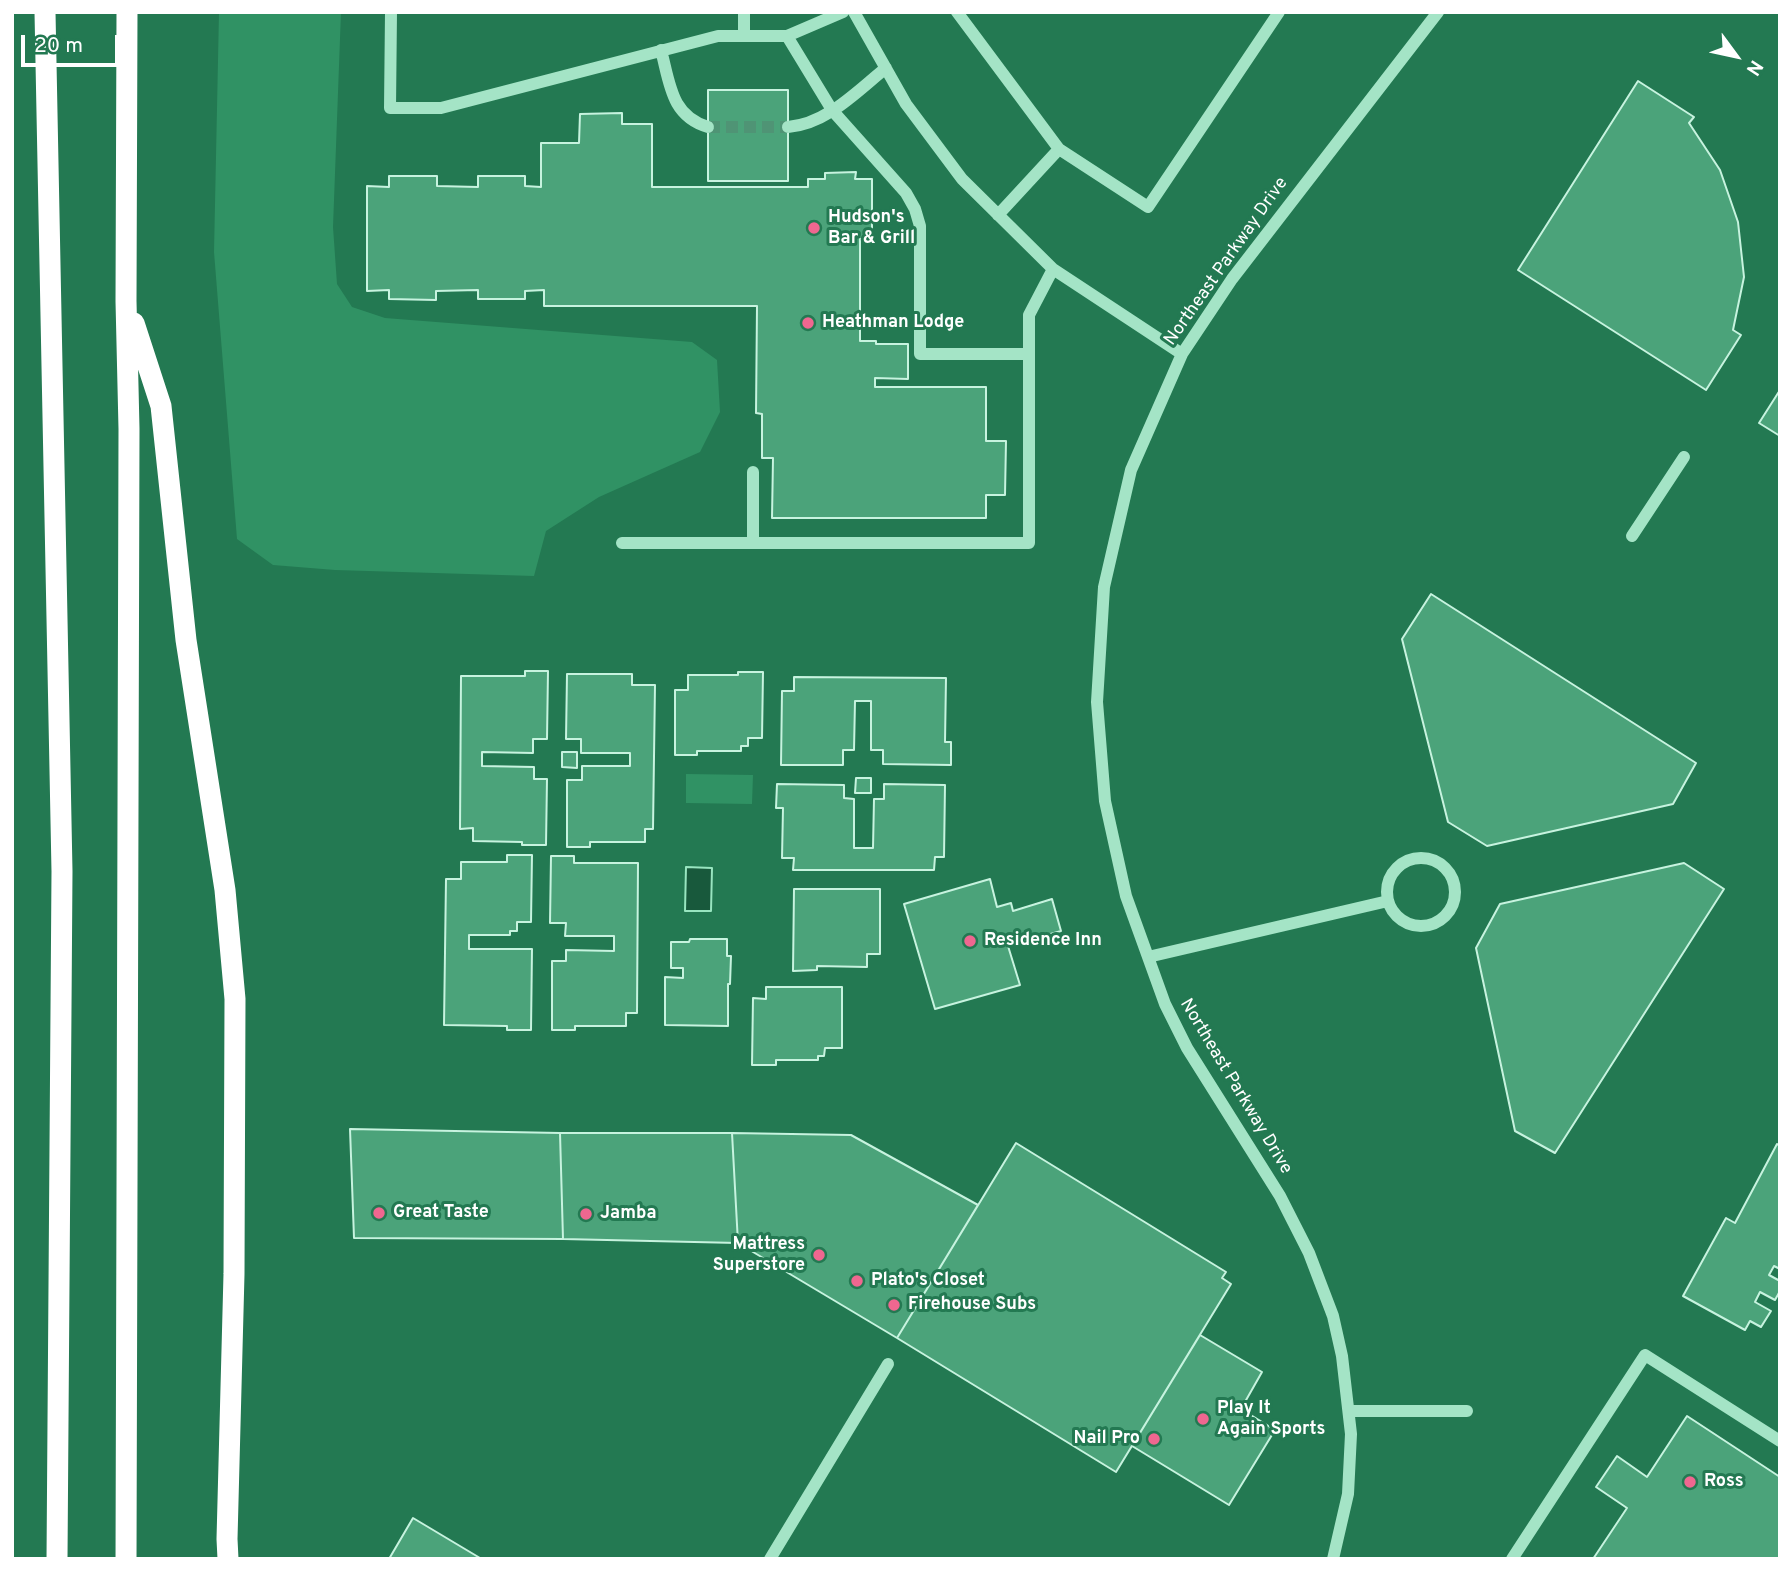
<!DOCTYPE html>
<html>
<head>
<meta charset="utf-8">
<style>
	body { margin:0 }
	#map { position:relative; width:1792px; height:1571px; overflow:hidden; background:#237952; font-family:Overpass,sans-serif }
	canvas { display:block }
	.frame { position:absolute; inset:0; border:14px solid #fff; pointer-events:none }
	.north { position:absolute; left:1701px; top:21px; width:70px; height:70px; -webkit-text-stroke:5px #237952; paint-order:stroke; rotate:123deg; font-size:19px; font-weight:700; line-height:28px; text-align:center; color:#fff }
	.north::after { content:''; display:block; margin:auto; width:24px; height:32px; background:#fff; clip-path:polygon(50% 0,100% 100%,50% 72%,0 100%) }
	.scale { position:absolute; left:21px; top:35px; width:98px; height:32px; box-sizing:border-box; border:4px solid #fff; border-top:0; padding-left:9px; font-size:21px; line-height:24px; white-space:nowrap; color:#fff; -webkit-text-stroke:5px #237952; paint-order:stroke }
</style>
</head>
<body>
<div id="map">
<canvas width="1792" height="1571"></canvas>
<div class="frame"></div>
<div class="north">N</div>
<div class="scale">20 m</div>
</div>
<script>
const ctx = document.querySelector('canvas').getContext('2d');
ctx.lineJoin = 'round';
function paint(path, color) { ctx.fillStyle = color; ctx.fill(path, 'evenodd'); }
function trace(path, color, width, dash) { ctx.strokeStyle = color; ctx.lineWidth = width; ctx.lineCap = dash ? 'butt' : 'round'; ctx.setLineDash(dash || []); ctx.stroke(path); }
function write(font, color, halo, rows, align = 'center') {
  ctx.font = font + ' Overpass,sans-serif'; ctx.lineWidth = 6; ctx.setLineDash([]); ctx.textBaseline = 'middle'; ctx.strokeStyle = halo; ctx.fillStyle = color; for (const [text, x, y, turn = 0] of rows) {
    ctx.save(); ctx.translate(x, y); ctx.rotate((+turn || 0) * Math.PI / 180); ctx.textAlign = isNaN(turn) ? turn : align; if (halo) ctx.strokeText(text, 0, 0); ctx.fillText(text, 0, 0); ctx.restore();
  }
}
const green = new Path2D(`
	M219 12H341L333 227 337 284 352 307 385 318 692 342 717 360 720 412 700 452 599 497 546 531 534 576 335 570 273 565 237 539 214 252Z
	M686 774 753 775 752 804 686 803Z`);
const water = new Path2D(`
	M686 867 712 868 711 911H685Z`);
const building = new Path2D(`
	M1638 81 1694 117 1689 123 1720 170 1738 222 1744 277 1733 330 1741 335 1706 390 1518 270Z
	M708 90H788V181H708Z
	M622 113V124H652V187H808V179H825V173L856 172 855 179H872V239H860V341H876V344H908V379L875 378V387H986V441H1006L1005 495H986V518H772L773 458H762V414L756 413 757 306H544V290L525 291V299H478V290L436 291V300L389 299V290L367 291V186L389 187V176H437V186L478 187V176H525V186L541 187V143H579L580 114Z
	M1780 390V436L1759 423Z
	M1431 594 1696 763 1673 804 1487 846 1448 822 1402 639Z
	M525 671H548L547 739H533V753L482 752V766L534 767V779H547L546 845H522V842L473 841V828L460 829 461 676H525Z
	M738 672H763L762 738H748V746H741V751H697V755H675V690H688V675H738Z
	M567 674H632V685H655L653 829H645V842H590V847H567V780H582V766H630V753H581V739H566Z
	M794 677 946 678 945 742H951V765L883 764V750H871V701H855L854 750H843V765H781L782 691H794Z
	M562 752H577V768L562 767Z
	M856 778H871V793H855Z
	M777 784 844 785V798L854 799V848H873L874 799H884V784L945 785 944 857H935L934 870H793L794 858H782L783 808H776Z
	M507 855H532L531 922H517V931H510V935H469V949H532L531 1030H507V1026L444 1025 446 879H461V862H507Z
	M551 856H574V863H638L637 1013H626V1026H575V1030H552V961H566V950L614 951V936H565L566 923H550Z
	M1684 863 1724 889 1555 1153 1515 1131 1476 948 1500 904Z
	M990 879 997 907 1011 903 1013 911 1052 899 1061 931 1008 946 1020 985 935 1009 904 904Z
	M794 889H880V954H867V967L817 966V970L793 971Z
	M690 939H727V956H731L730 984H728V1026L665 1025V977L683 978V968H671V942H689Z
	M766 987H842V1048H825L824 1056H818V1060H776V1065H752L753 998 766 999Z
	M350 1129 560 1133 563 1239 354 1238Z
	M560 1133H732L738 1243 563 1239Z
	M732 1133 851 1135 978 1205 897 1338 738 1243Z
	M1016 1143 1226 1272 1222 1278 1231 1284 1116 1472 897 1338Z
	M1777 1144 1780 1146V1269L1774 1266 1769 1275 1780 1281V1291L1775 1300 1760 1292 1755 1302 1771 1311 1761 1327 1750 1321 1745 1330 1683 1296 1726 1218 1735 1223Z
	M1200 1335 1262 1372 1241 1409 1275 1430 1229 1505 1132 1446Z
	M1687 1416 1780 1477V1559H1593L1627 1508 1596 1487 1617 1456 1647 1477Z
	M413 1518 480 1558 479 1559H389Z`);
const minorTunnel = new Path2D(`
	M708 127H788`);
const minor = new Path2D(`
	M391 12 390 108H441L718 36H787L843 12
	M744 12V36
	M854 12 906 104 962 179 1053 269 1182 354
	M957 12 1059 149 998 215
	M787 36 832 110 906 193 915 209 920 226V354H1029
	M661 50C670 84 671 116 708 127
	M788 127C827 124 857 91 886 68
	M1059 149 1148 207 1279 12
	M1632 536 1684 457
	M622 543H1029V315L1053 269
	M753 543V472
	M1387 892a34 34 0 1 1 68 0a34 34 0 1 1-68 0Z
	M1148 957 1388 901
	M1350 1411H1467
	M770 1559 888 1364
	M1333 1559 1348 1494 1351 1434 1342 1356 1333 1316 1309 1253 1280 1196 1187 1048 1165 1004 1126 896 1105 801 1097 702 1104 587 1131 470 1182 354 1232 279 1438 12
	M1512 1559 1645 1355 1780 1441`);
const highway = new Path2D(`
	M45 12 62 871 57 1559
	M134 323 161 406 186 640 225 890 235 999 234 1274 227 1539 228 1559
	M126 1559 129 429 126 301 127 12`);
const markers = [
	[814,228,7,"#ef6790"],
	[808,323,7,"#ef6790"],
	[970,941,7,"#ef6790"],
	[379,1213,7,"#ef6790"],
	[586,1214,7,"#ef6790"],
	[819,1255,7,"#ef6790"],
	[857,1281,7,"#ef6790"],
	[894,1305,7,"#ef6790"],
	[1203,1419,7,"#ef6790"],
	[1154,1439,7,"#ef6790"],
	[1690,1482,7,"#ef6790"]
];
const poiNames = [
	["Hudson's",828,218],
	["Bar & Grill",828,239],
	["Heathman Lodge",822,323],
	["Residence Inn",984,941],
	["Great Taste",393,1213],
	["Jamba",600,1214],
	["Mattress",805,1245,"right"],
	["Superstore",805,1266,"right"],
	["Plato's Closet",871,1281],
	["Firehouse Subs",908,1305],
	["Play It",1217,1409],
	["Again Sports",1217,1430],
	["Nail Pro",1140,1439,"right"],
	["Ross",1704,1482]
];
const streetNames = [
	["Northeast Parkway Drive",1227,262,-55],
	["Northeast Parkway Drive",1235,1087,59]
];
paint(green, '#309264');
paint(water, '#18593c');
trace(water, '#98e5c0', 2);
paint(building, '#4ba37a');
trace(building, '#c7f3df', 2);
trace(minorTunnel, '#4f9475', 12, [12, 6]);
trace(minor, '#a4e4c6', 12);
trace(highway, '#fff', 21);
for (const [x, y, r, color] of markers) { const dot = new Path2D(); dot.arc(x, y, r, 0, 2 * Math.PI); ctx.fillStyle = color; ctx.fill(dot); trace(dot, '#237952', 2.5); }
write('bold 18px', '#fff', '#237952', poiNames, 'left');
write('18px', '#fff', '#237952', streetNames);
</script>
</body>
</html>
